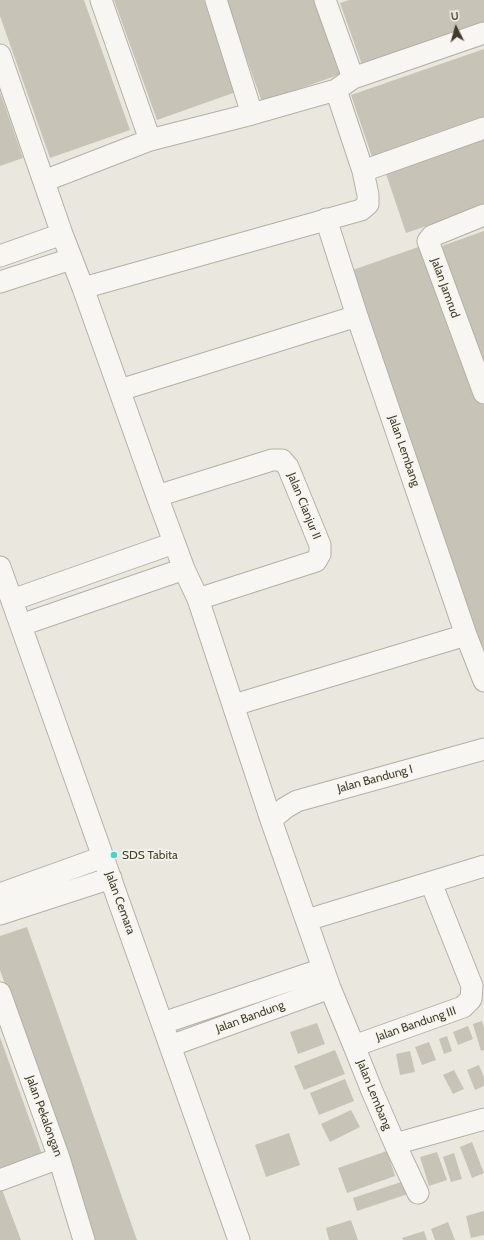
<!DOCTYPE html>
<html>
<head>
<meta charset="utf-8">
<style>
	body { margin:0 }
	#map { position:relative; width:484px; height:1240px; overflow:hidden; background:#eae7df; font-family:Cabin,sans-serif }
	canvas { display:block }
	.north { position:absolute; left:436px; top:8px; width:40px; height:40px; -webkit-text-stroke:3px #f7f5ef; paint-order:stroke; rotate:354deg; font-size:11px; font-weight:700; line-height:16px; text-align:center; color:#423c27 }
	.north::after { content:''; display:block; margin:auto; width:14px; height:18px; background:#423c27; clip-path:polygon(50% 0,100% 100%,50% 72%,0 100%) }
</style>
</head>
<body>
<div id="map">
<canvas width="484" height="1240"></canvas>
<div class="north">U</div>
</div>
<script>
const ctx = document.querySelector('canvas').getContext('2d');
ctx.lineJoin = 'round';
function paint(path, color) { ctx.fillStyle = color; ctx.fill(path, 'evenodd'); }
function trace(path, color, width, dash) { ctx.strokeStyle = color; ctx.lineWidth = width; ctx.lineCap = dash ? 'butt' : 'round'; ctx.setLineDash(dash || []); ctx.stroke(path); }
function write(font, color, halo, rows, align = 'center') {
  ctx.font = font + ' Cabin,sans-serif'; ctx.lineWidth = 3; ctx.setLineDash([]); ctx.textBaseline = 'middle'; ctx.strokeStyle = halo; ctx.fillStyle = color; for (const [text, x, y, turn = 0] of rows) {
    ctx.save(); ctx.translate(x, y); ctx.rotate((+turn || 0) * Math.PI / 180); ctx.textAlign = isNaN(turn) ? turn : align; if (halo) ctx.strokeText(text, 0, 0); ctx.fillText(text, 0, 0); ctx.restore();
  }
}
const building = new Path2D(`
	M0 0H84L130 130 50 158 0 16Z
	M114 0H204L236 92 157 120Z
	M226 0H315L341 74 262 102Z
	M349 0H484V24L362 65 340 3Z
	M484 49V118L372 157 351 95Z
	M0 92 23 158 0 166Z
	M484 137V207L406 233 385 171Z
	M484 231V370L439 247Z
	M427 244 484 406V658L347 272Z
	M27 927 48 986 137 1240H95L0 970V936Z
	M482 1021 484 1028V1050L481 1051 473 1024Z
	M317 1023 325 1044 298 1054 290 1032Z
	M468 1026 473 1039 458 1045 453 1032Z
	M447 1036 452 1051 444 1054 439 1039Z
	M0 1037 43 1157 0 1172Z
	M429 1042 436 1060 422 1065 415 1047Z
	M335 1050 345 1074 304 1090 294 1066Z
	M410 1051 415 1072 400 1075 396 1054Z
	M479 1065 484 1077V1086L475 1090 467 1070Z
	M454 1070 464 1089 453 1094 443 1075Z
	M345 1079 354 1101 319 1115 310 1093Z
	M351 1110 360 1127 330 1142 321 1124Z
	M289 1133 300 1165 266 1177 255 1145Z
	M472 1142 484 1173 472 1178 460 1147Z
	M387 1151 395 1176 347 1193 338 1168Z
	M437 1152 447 1180 429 1186 420 1157Z
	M454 1153 462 1179 451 1182 443 1157Z
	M404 1181 408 1194 357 1211 353 1198Z
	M1 1187 21 1240H0V1188Z
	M484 1211V1235L471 1238 466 1216Z
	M351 1220 358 1240H329L326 1228Z
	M448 1222 455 1240H435L431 1229Z
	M424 1231 427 1240H403L402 1238Z`);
const minor = new Path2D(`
	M101 0 150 140
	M216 0 252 114
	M325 0 353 78
	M0 55 62 234 83 288 157 496 184 569 198 599 271 820 330 988 354 1046 372 1091 395 1144 418 1193
	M363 171 484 128
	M44 181 150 140 252 114 336 90 353 78 484 33
	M484 215 432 236 428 241 484 393
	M326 219 357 316 466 635 484 681
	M0 256 62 234
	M0 282 71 259
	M83 288 361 210 368 204V195L363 171 336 90
	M120 390 357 316
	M157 496 272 460H282L288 467 320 545V554L316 561 198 599
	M0 567 239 1240
	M12 600 174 543
	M21 625 184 569
	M234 705 466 635
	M271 820 285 808 297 801 484 749
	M0 894 103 857
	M0 914 111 878
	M307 920 484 866
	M0 993 59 1158 84 1240
	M163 1023 323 969
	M170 1046 330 988
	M354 1046 463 1007 471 999 472 986 431 883
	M395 1144 484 1119
	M0 1180 59 1158`);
const markers = [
	[114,855,4,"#3dd6d4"]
];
const streetNames = [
	["Jalan Jamrud",445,288,70],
	["Jalan Lembang",404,451,71],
	["Jalan Cianjur II",304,506,68],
	["Jalan Bandung I",375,779,-15],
	["Jalan Cemara",120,903,70],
	["Jalan Bandung",250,1017,-20],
	["Jalan Bandung III",416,1024,-19],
	["Jalan Lembang",374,1095,68],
	["Jalan Pekalongan",44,1116,70]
];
const poiNames = [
	["SDS Tabita",122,855]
];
paint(building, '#c7c3b6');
trace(minor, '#b4b0a4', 23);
trace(minor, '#f8f6f2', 21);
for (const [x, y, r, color] of markers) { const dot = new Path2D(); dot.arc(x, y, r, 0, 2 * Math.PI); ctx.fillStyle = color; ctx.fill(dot); trace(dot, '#f7f5ef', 1.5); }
write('12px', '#423c27', '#f7f5ef', streetNames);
write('12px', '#423c27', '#f7f5ef', poiNames, 'left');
</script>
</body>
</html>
